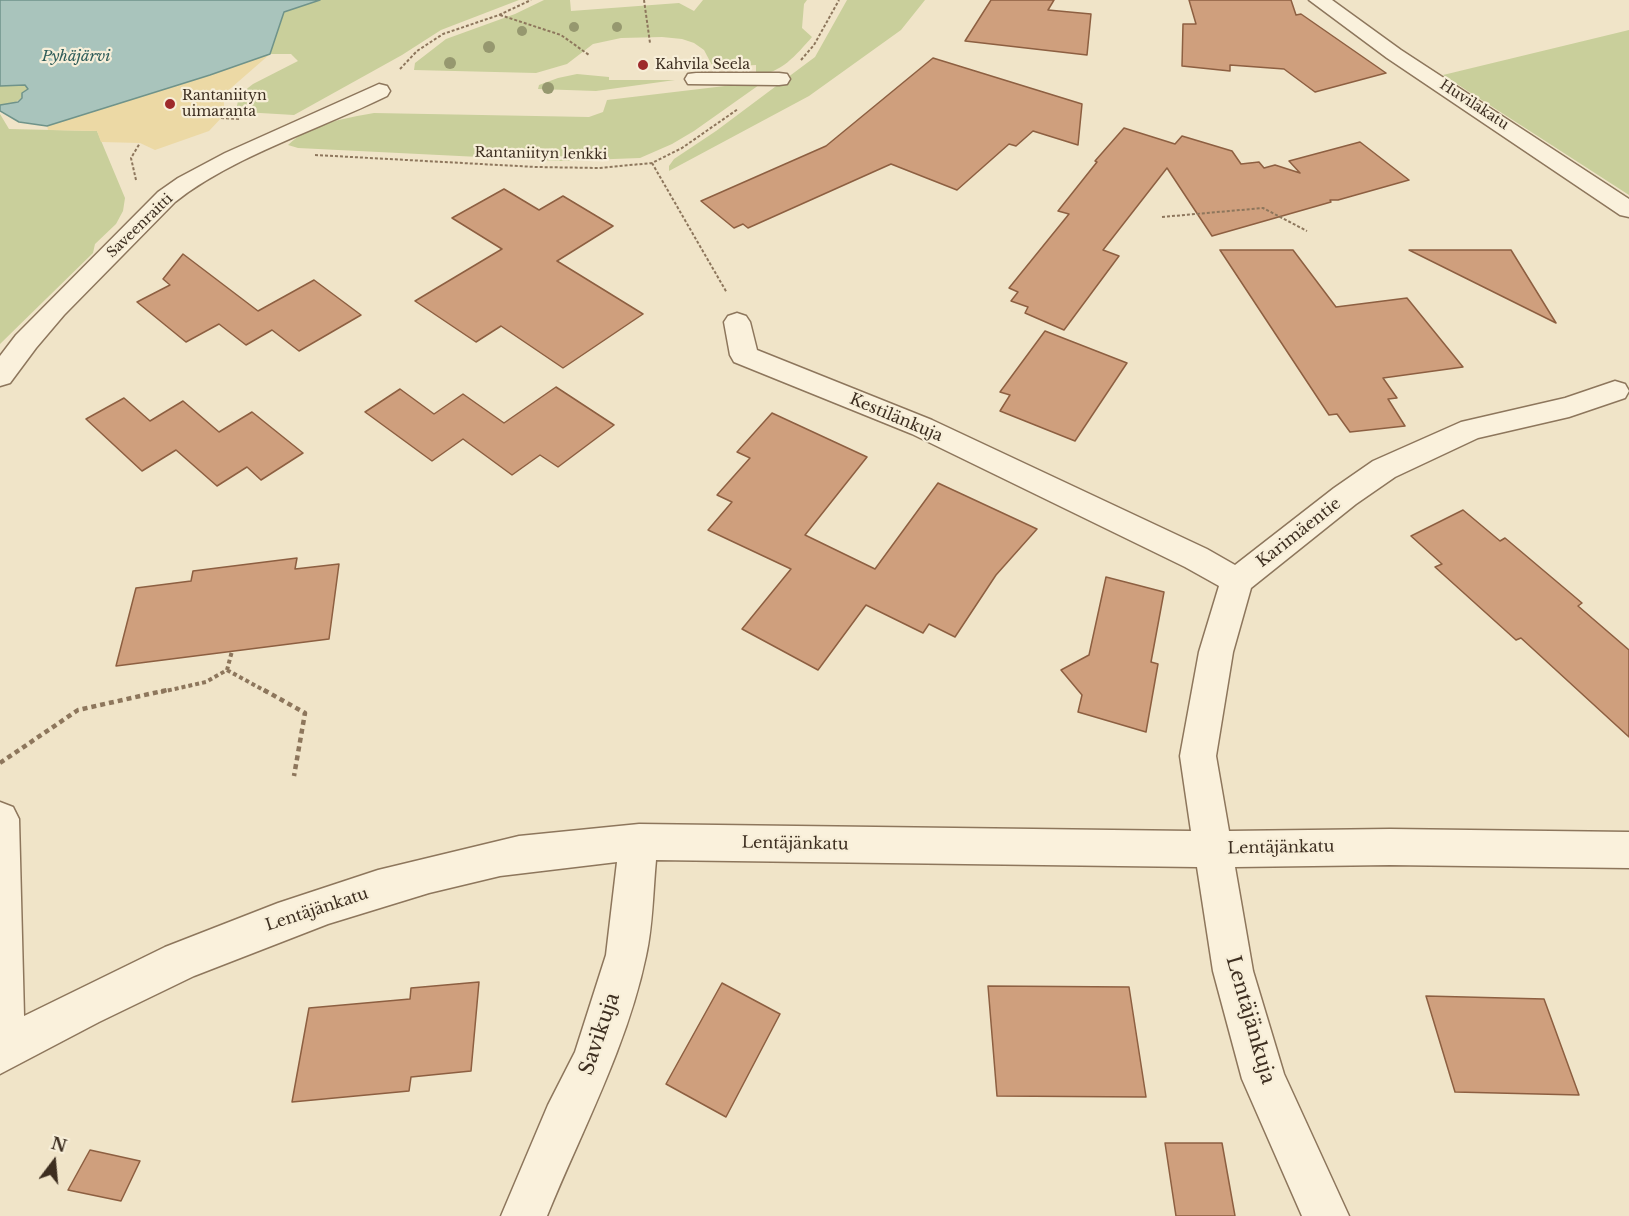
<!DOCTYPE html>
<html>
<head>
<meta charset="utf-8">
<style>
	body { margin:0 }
	#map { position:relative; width:1629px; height:1216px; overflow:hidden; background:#f0e4c8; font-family:"Libre Baskerville",serif }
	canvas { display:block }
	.north { position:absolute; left:24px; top:1132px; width:60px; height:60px; -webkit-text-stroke:4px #f7eed8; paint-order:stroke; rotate:16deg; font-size:16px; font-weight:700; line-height:24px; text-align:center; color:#3d2e20 }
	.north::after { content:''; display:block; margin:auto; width:21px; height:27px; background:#3d2e20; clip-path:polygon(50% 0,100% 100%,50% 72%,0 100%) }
</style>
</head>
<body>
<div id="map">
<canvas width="1629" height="1216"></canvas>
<div class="north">N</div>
</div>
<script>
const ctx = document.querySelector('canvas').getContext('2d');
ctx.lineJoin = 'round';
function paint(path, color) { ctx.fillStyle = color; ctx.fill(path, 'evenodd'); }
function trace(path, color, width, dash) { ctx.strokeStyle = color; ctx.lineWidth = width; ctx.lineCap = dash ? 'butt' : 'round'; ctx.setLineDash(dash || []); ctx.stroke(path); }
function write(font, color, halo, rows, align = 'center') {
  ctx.font = font + ' "Libre Baskerville",serif'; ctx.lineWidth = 4.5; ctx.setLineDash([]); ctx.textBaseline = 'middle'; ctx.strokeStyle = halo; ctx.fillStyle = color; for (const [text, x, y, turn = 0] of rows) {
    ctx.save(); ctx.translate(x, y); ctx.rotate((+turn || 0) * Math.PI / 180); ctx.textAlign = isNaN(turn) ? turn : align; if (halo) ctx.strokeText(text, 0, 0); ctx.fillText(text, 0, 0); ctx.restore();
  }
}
const green = new Path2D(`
	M320 0H519L441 30 402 55 294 115 243 112 237 106 239 95 253 84 298 61 291 54H270L284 12Z
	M544 0H570L571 11 679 3 694 11 703 0H807L804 4 802 28 812 37C796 55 781 74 756 75V65L713 67 704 50 694 43 682 39 662 37 621 38 593 44 567 64 536 73 414 70 415 63 446 39 515 14Z
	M847 0H925L901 30 809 96 669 171V166L674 159 716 131 815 57Z
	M1629 30V195L1443 75Z
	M577 74 609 77V80H675L596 91 538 89 539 85 558 78Z
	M750 83 759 85 694 131 672 144 640 158 560 161 298 148 288 145C310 124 345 118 374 113L589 117 603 112 607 100Z
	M16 84 25 85 28 89C21 101 14 105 0 105V86Z
	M0 114 9 129 97 131 125 198 123 211 116 224 95 244 93 253 0 344Z`);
const sand = new Path2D(`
	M270 54 223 95 225 114 209 131 155 150 140 143 101 142 97 131 48 130 47 126 210 75Z`);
const water = new Path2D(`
	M0 0H320L284 12 270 54 210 75 47 126 19 122 0 111V105L18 102 22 98V93L28 89 25 85 0 86Z`);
const building = new Path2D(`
	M991 0H1054L1048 10 1091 14 1087 55 965 41Z
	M1189 0H1291L1296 15 1301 14 1386 73 1315 92 1284 69 1230 65V71L1182 66 1183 24H1196Z
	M933 58 1082 104 1078 145 1033 131 1016 146 1009 144 957 190 891 164 748 228 743 224 734 228 701 201 826 146Z
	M1124 128 1175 144 1182 136 1232 151 1241 164 1259 162 1264 168 1275 165 1300 173 1289 161 1360 142 1409 180 1338 200H1330L1331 202 1212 236 1167 168 1103 250 1119 256 1064 330 1025 313 1028 307 1011 301 1018 292 1009 288 1069 214 1058 211 1097 162 1095 161Z
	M504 189 539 210 563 196 613 226 557 261 643 314 563 368 501 326 476 342 415 301 502 249 452 218Z
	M1220 250H1293L1336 307 1407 298 1463 367 1383 378 1397 398 1388 399 1405 426 1350 432 1337 414 1329 415Z
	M1409 250H1511L1556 323Z
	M183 254 258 311 314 280 361 315 299 351 272 330 246 345 219 324 186 342 137 302 170 285 163 279Z
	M1045 331 1127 363 1075 441 1000 411 1010 395 1000 392Z
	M556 387 614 425 558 467 540 455 512 475 463 439 432 461 365 412 400 389 434 414 463 394 504 423Z
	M124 398 150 421 183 401 219 432 252 412 303 453 261 480 247 467 217 486 176 450 142 471 86 419Z
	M772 413 867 457 805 535 875 569 938 483 1037 529 996 575 955 637 929 624 923 633 866 605 818 670 742 629 791 569 708 530 732 502 717 495 750 458 737 452Z
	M1463 510 1500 541 1505 538 1582 603 1578 606 1629 650V737L1521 638 1516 640 1435 567 1442 564 1411 536Z
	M297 558 295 569 339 564 329 639 116 666 136 588 191 581 193 571Z
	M1106 577 1164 592 1151 662 1158 664 1146 732 1078 712 1082 695 1061 670 1089 655Z
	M479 982 471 1071 411 1077 409 1091 292 1102 309 1008 410 999 411 988Z
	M722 983 780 1014 726 1117 666 1084Z
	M988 986 1129 987 1146 1097 997 1096Z
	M1426 996 1544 999 1579 1095 1455 1092Z
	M1165 1143H1222L1235 1216H1176Z
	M90 1150 140 1161 121 1201 68 1190Z`);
const pathFar2 = new Path2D(`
	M644 0 650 43
	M500 15 561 35 589 55
	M801 60 814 45 839 0
	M400 69 417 51 443 34 499 15 531 0
	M221 118 241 119
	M315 155 536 167 599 168 652 163 682 148 738 109
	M652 163 727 293
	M136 180 131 158 140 143
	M1162 217 1263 208 1307 231`);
const pathFar1 = new Path2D(`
	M227 670 267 692
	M161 692 206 682 227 670 232 651`);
const path = new Path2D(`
	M264 690 305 713 294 776
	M0 763 78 710 167 690`);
const minor = new Path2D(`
	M1309 0H1332L1401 50 1629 199V217L1620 215 1387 58Z
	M696 73H779L787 74 790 79 787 84 779 85 688 84 685 79 688 74Z
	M379 84 387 86 390 91 387 96C320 129 233 156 175 202L64 315 36 348 10 383 0 386V356L16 335 158 192 178 178 225 153Z
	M737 313 746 316 750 322 757 350 932 420 1207 549 1235 565 1334 488 1373 461 1461 422 1565 398 1615 381 1625 384 1629 391 1625 398 1569 417 1478 438 1395 477 1356 504 1251 588 1233 652 1216 756 1229 831 1390 829 1629 832V868L1390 865 1235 867 1253 971 1284 1074 1349 1216H1302L1242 1079 1213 971 1197 867 656 860C653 891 653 925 646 956 627 1047 582 1130 547 1216H501L548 1105 575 1052 606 955 617 862 500 876 429 893 328 924 194 976 99 1022 0 1074V802L13 807 19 819 24 1016 165 947 278 903 378 870 519 836 639 824 1191 831 1180 756 1199 652 1219 586 1185 567 912 434 734 362 730 355 724 322 728 316Z`);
const trees = [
	[574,27,5],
	[617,27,5],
	[522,31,5],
	[489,47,6],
	[450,63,6],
	[548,88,6]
];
const markers = [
	[643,65,6,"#9e2a2b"],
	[170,104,6,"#9e2a2b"]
];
const farPoinames = [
	["Kahvila Seela",655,65],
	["Rantaniityn",182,96],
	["uimaranta",182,112]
];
const farStreetnames = [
	["Huvilakatu",1474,105,33],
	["Rantaniityn lenkki",541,154,1],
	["Saveenraitti",140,226,-44]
];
const farWaternames = [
	["Pyhäjärvi",76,57]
];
const streetNames = [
	["Kestilänkuja",896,418,23],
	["Karimäentie",1299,533,-38],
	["Lentäjänkatu",795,844,1],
	["Lentäjänkatu",1281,848,-1],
	["Lentäjänkatu",317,910,-18]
];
const nearStreetnames = [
	["Lentäjänkuja",1250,1020,74],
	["Savikuja",600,1034,-71]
];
paint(green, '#c9cf9b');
paint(sand, '#ecd9a5');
paint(water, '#a9c4bc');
trace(water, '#6f938a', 1.5);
paint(building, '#cf9f7d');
trace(building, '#8d5f41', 1.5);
trace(minor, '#8d765c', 3);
trace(pathFar2, '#8d765c', 2, [3, 2]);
trace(pathFar1, '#8d765c', 4, [4, 3]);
trace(path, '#8d765c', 4.5, [5, 4]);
paint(minor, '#faf1dc');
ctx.fillStyle = '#96986f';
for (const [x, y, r] of trees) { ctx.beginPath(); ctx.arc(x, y, r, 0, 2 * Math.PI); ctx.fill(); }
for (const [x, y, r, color] of markers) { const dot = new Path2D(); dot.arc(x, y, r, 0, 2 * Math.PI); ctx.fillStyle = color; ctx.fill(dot); trace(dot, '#f7eed8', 2); }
write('14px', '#3d2e20', '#f7eed8', farPoinames, 'left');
write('14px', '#3d2e20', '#f7eed8', farStreetnames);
write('italic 15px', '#2f5d5a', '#f7eed8', farWaternames);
write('16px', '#3d2e20', '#f7eed8', streetNames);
write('20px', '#3d2e20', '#f7eed8', nearStreetnames);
</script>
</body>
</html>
